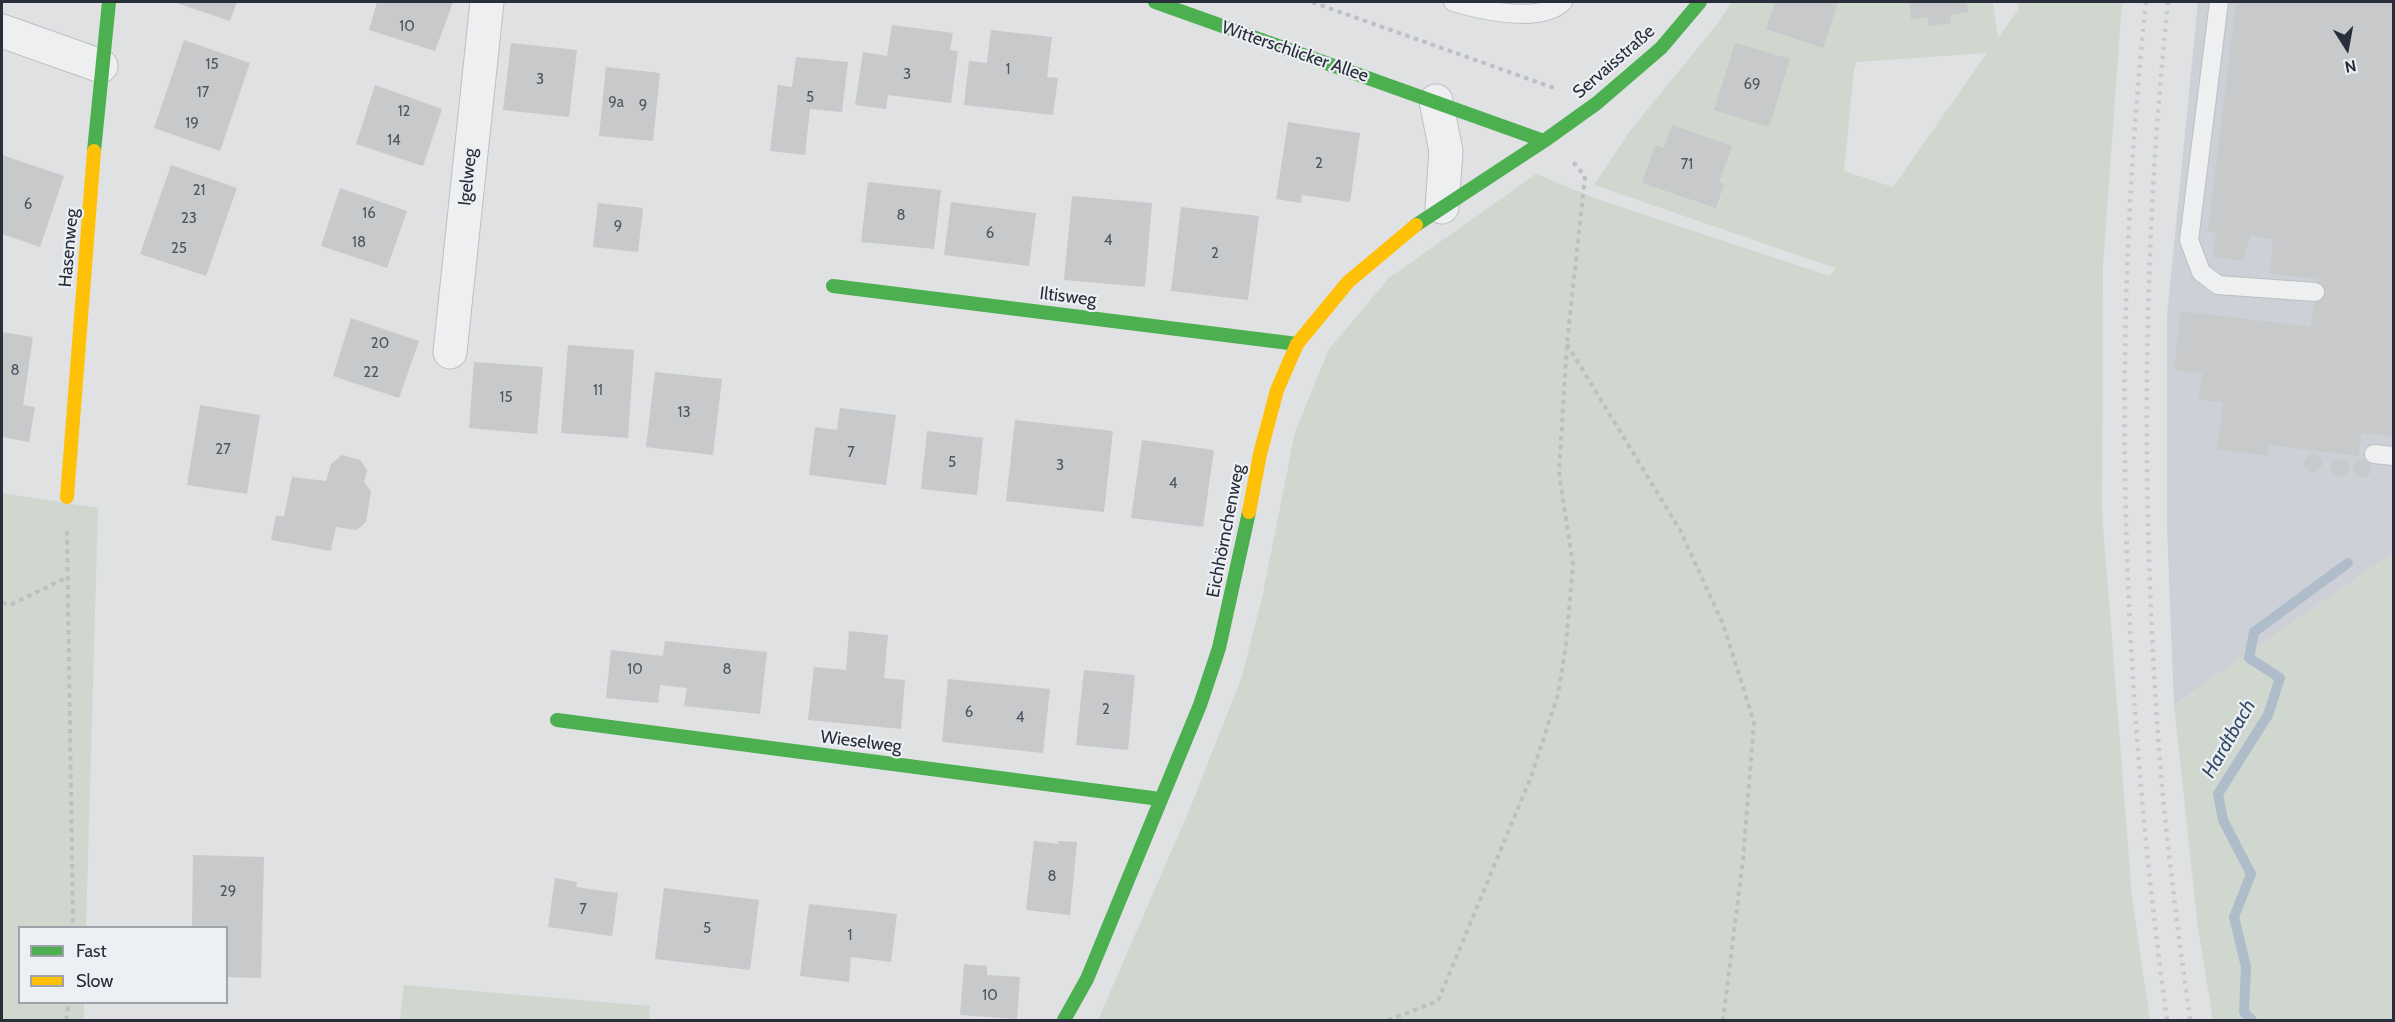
<!DOCTYPE html>
<html>
<head>
<meta charset="utf-8">
<style>
	body { margin:0 }
	#map { position:relative; width:2395px; height:1022px; overflow:hidden; background:#dfe1e3; font-family:Cabin,sans-serif }
	canvas { display:block }
	.frame { position:absolute; inset:0; border:3px solid #282f3a; pointer-events:none }
	.legend { position:absolute; left:18px; top:926px; width:210px; height:78px; box-sizing:border-box; background:#eceff3; border:2px solid #9ea2a9; margin:0; padding:8px 10px; list-style:none; font-size:18px; color:#282f3a }
	.legend li { display:flex; align-items:center; gap:12px; height:30px }
	.legend b { width:30px; border:2px solid #9ea2a9 }
	.north { position:absolute; left:2317px; top:18px; width:60px; height:60px; -webkit-text-stroke:4px #eceff3; paint-order:stroke; rotate:169deg; font-size:16px; font-weight:700; line-height:24px; text-align:center; color:#282f3a }
	.north::after { content:''; display:block; margin:auto; width:21px; height:27px; background:#282f3a; clip-path:polygon(50% 0,100% 100%,50% 72%,0 100%) }
</style>
</head>
<body>
<div id="map">
<canvas width="2395" height="1022"></canvas>
<div class="frame"></div>
<ul class="legend">
<li><b style="height:8px;background:#4caf50"></b>Fast</li>
<li><b style="height:8px;background:#ffc107"></b>Slow</li>
</ul>
<div class="north">N</div>
</div>
<script>
const ctx = document.querySelector('canvas').getContext('2d');
ctx.lineJoin = 'round';
function paint(path, color) { ctx.fillStyle = color; ctx.fill(path, 'evenodd'); }
function trace(path, color, width, dash) { ctx.strokeStyle = color; ctx.lineWidth = width; ctx.lineCap = dash ? 'butt' : 'round'; ctx.setLineDash(dash || []); ctx.stroke(path); }
function write(font, color, halo, rows, align = 'center') {
  ctx.font = font + ' Cabin,sans-serif'; ctx.lineWidth = 4.5; ctx.setLineDash([]); ctx.textBaseline = 'middle'; ctx.strokeStyle = halo; ctx.fillStyle = color; for (const [text, x, y, turn = 0] of rows) {
    ctx.save(); ctx.translate(x, y); ctx.rotate((+turn || 0) * Math.PI / 180); ctx.textAlign = isNaN(turn) ? turn : align; if (halo) ctx.strokeText(text, 0, 0); ctx.fillText(text, 0, 0); ctx.restore();
  }
}
const built = new Path2D(`
	M2198 2H2393V553L2174 705 2167 527V316Z`);
const green = new Path2D(`
	M1732 2H1993L1998 38 2019 9 2018 2H2122L2103 266 2102 511 2132 897 2150 1020H1098L1191 806 1242 676 1262 598 1295 432 1329 349 1389 278 1536 174 1597 199 1830 276 1835 268 1594 185 1630 131 1717 24ZM1987 53 1893 187 1844 171 1854 70 1857 62Z
	M2 493 98 508 86 927 20 928V1002L84 1003V1020H2Z
	M2393 553V1020H2213L2198 929 2174 705Z
	M404 985 650 1006 649 1020H400Z`);
const stream = new Path2D(`
	M2252 1020 2244 1012 2246 967 2234 917 2251 874 2223 820 2218 794 2268 715 2280 678 2249 658 2254 632 2348 563`);
const building = new Path2D(`
	M173 2H237L230 21Z
	M377 2H453L435 51 369 30Z
	M1775 2H1838L1823 48 1766 29Z
	M1909 2H1967L1968 12 1950 15 1951 23 1929 26 1928 17 1911 19Z
	M2236 2H2394V436L2361 433 2359 456 2269 445 2268 456 2217 449 2223 402 2199 400 2202 373 2174 370 2181 311 2311 327 2317 279 2270 273 2273 239 2251 236 2242 261 2213 257 2216 233 2208 232Z
	M892 25 953 33 950 50 958 51 951 103 888 95 886 109 855 105 863 52 887 56Z
	M991 30 1052 37 1047 77 1058 78 1053 115 964 105 969 61 987 63Z
	M184 40 250 63 220 151 154 128Z
	M511 43 577 50 569 117 503 110Z
	M1735 43 1790 59 1769 127 1714 110Z
	M796 57 848 62 842 112 810 109 805 155 770 151 778 85 792 87Z
	M606 67 660 73 653 141 599 136Z
	M375 85 442 109 423 166 356 144Z
	M1288 122 1360 133 1350 202 1302 195 1301 203 1276 199Z
	M1672 125 1732 146 1719 182 1724 184 1716 208 1642 183 1655 145 1664 148Z
	M2 155 64 176 40 247 2 234Z
	M171 165 237 188 206 276 140 254Z
	M868 182 941 190 934 249 861 242Z
	M340 188 407 211 387 268 321 246Z
	M1072 196 1152 203 1145 287 1064 280Z
	M951 202 1036 213 1029 266 944 255Z
	M598 203 643 208 638 252 593 247Z
	M1181 207 1259 216 1248 300 1171 291Z
	M351 318 419 341 399 398 333 376Z
	M2 332 33 337 23 405 35 407 29 442 2 437Z
	M568 345 634 350 628 438 561 433Z
	M474 362 543 367 537 434 469 428Z
	M655 372 722 379 713 455 646 447Z
	M200 405 260 415 247 494 187 485Z
	M840 408 896 415 886 485 809 475 815 427 837 430Z
	M1015 420 1113 431 1104 512 1006 501Z
	M927 431 983 438 977 495 921 489Z
	M1142 440 1214 450 1203 527 1131 518Z
	M2304 463a9 9 0 1 1 18 0a9 9 0 1 1-18 0Z
	M342 455 360 460 367 470 364 482 371 491 366 522 357 530 336 527 331 551 271 540 276 516H284L292 477 326 481 331 464Z
	M2331 468a9 9 0 1 1 18 0a9 9 0 1 1-18 0Z
	M2353 469a9 9 0 1 1 18 0a9 9 0 1 1-18 0Z
	M849 631 888 635 884 678 905 680 901 729 808 720 814 667 846 670Z
	M665 641 767 652 760 714 684 706 687 688 660 685 658 703 606 698 611 650 663 656Z
	M1084 670 1135 675 1128 750 1076 745Z
	M948 679 1050 689 1043 753 942 742Z
	M1034 841 1058 844 1059 841 1077 842 1070 915 1026 910Z
	M193 855 264 857 261 978 226 977V927H192Z
	M555 878 577 882 576 887 618 893 612 936 548 927Z
	M664 888 759 900 750 970 655 959Z
	M809 904 897 914 891 962 851 957 849 982 800 976Z
	M964 964 987 966V975L1020 977 1017 1019 960 1015Z`);
const path = new Path2D(`
	M1312 2 1557 89
	M1567 344 1680 530 1723 624 1754 722 1743 859 1723 1020
	M67 531 73 928
	M2 603 12 604 68 577
	M66 1020 69 1002
	M1388 1020 1438 1001 1531 777 1558 694 1566 645 1573 565 1559 473 1567 343 1585 176 1573 162`);
const lane = new Path2D(`
	M1453 2C1481 10 1540 24 1563 2
	M2219 2 2189 240 2201 272 2218 285 2315 292
	M2374 454 2394 456`);
const street = new Path2D(`
	M2 31 101 66
	M1436 101 1446 151 1442 207
	M450 352 487 2`);
const fast = new Path2D(`
	M1155 2 1544 141
	M94 151 109 2
	M1416 225 1544 141 1597 103 1661 48 1700 2
	M833 286 1297 344
	M557 720 1160 799
	M1064 1020 1087 979 1200 705 1219 648 1249 512`);
const slow = new Path2D(`
	M67 497 94 151
	M1249 512 1260 454 1277 390 1297 344 1348 282 1416 225`);
const rail = new Path2D(`
	M2146 2C2110 340 2121 684 2167 1020
	M2168 2C2142 250 2141 501 2159 750 2166 841 2178 931 2190 1020`);
const numberNames = [
	["10",407,27],
	["15",212,65],
	["1",1008,70],
	["3",907,75],
	["3",540,80],
	["69",1752,85],
	["17",203,93],
	["5",810,98],
	["9a",616,103],
	["9",643,106],
	["12",404,112],
	["19",192,124],
	["14",394,141],
	["2",1319,164],
	["71",1687,165],
	["21",199,191],
	["6",28,205],
	["16",369,214],
	["8",901,216],
	["23",189,219],
	["9",618,227],
	["6",990,234],
	["4",1108,241],
	["18",359,243],
	["25",179,249],
	["2",1215,254],
	["20",380,344],
	["8",15,371],
	["22",371,373],
	["11",598,391],
	["15",506,398],
	["13",684,413],
	["27",223,450],
	["7",851,453],
	["5",952,463],
	["3",1060,466],
	["4",1173,484],
	["10",635,670],
	["8",727,670],
	["2",1106,710],
	["6",969,713],
	["4",1020,718],
	["8",1052,877],
	["29",228,892],
	["7",583,910],
	["5",707,929],
	["1",850,936],
	["10",990,996]
];
const streetNames = [
	["Witterschlicker Allee",1295,52,19],
	["Servaisstraße",1614,62,-41],
	["Igelweg",468,177,-84],
	["Hasenweg",69,248,-85],
	["Iltisweg",1068,297,7],
	["Eichhörnchenweg",1226,531,-79],
	["Wieselweg",861,742,7]
];
const waterNames = [
	["Hardtbach",2229,739,-60]
];
paint(built, '#cdd0d6');
paint(green, '#d0d7cf');
trace(stream, '#afbdcb', 10);
paint(building, '#c7c9cb');
trace(lane, '#bdbfc1', 20);
trace(street, '#bdbfc1', 35);
trace(path, '#bdbfc2', 4, [4.5, 4.5]);
trace(lane, '#eeeff0', 18);
trace(street, '#eeeff0', 33);
trace(fast, '#4caf50', 14);
trace(slow, '#ffc107', 14);
trace(rail, '#c7c9cb', 4.5, [3, 6]);
write('15px', '#50565f', null, numberNames);
write('18px', '#282f3a', '#eceff3', streetNames);
write('italic 20px', '#374e69', '#eceff3', waterNames);
</script>
</body>
</html>
